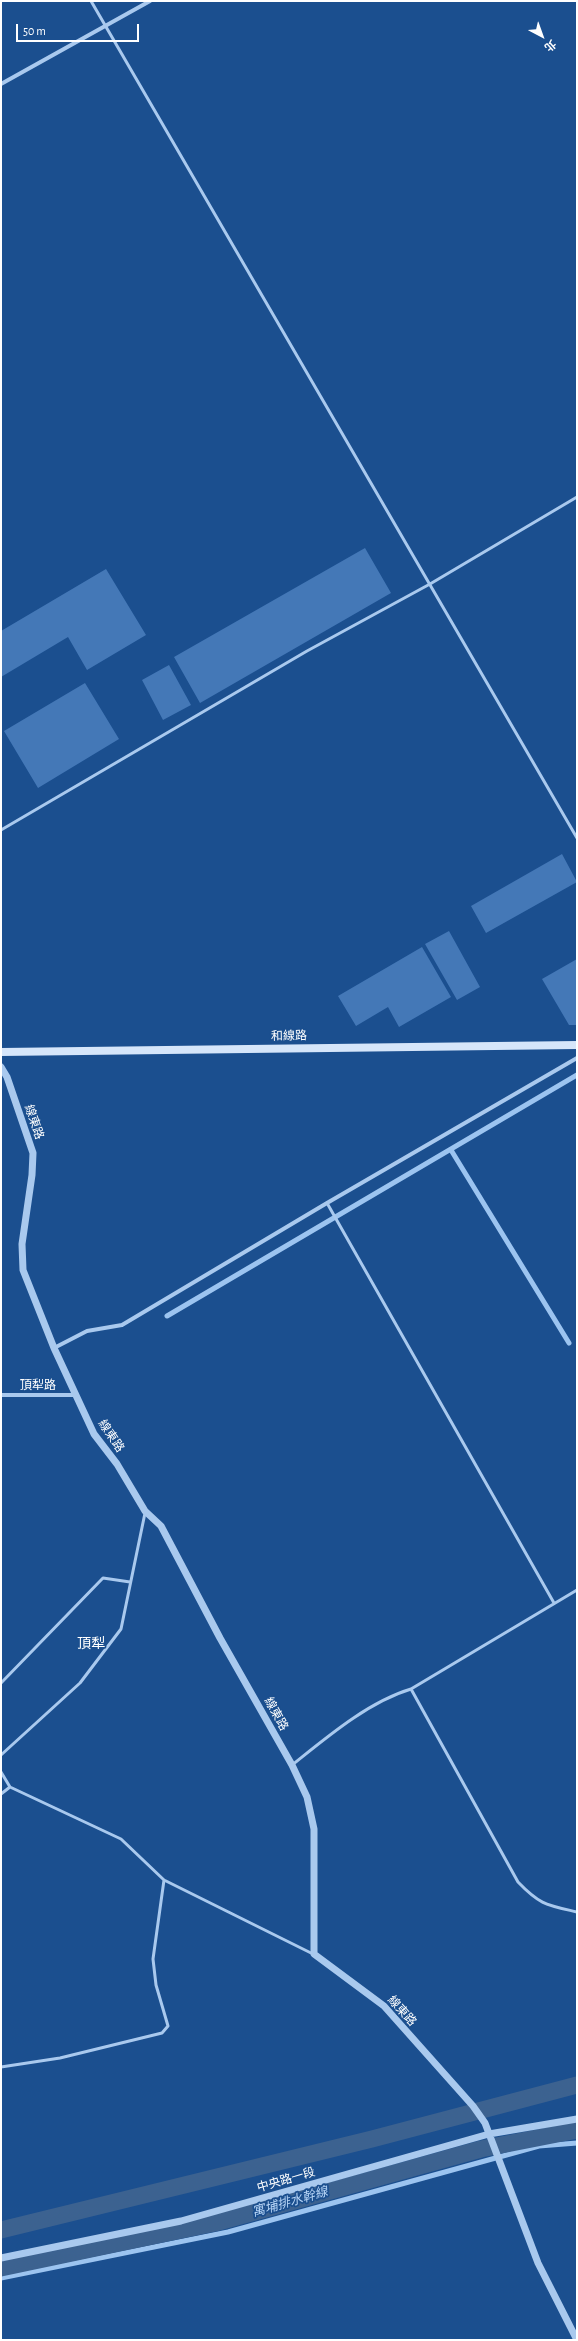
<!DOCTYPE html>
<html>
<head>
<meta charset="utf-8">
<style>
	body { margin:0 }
	#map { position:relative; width:578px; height:2341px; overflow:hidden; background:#1b4f8f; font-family:"Alegreya Sans","Noto Sans TC",sans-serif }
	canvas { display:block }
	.frame { position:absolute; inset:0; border:2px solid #fff; pointer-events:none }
	.north { position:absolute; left:522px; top:16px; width:40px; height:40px; -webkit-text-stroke:3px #1b4f8f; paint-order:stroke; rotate:139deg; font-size:11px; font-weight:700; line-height:16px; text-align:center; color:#fff }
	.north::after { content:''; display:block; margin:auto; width:14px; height:18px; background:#fff; clip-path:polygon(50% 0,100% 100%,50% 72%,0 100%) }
	.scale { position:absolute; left:16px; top:24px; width:123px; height:18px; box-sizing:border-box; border:2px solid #fff; border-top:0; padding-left:5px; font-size:12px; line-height:14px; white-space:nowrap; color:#fff; -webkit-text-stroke:3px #1b4f8f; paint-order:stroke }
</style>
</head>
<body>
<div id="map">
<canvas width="578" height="2341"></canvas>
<div class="frame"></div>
<div class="north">北</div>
<div class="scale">50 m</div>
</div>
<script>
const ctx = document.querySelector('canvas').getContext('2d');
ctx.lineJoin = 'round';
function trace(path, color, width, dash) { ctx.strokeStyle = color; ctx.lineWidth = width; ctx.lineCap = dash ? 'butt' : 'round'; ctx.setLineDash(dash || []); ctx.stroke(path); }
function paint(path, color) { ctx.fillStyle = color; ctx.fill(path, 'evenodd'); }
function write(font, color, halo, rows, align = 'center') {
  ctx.font = font + ' "Alegreya Sans","Noto Sans TC",sans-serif'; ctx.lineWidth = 3.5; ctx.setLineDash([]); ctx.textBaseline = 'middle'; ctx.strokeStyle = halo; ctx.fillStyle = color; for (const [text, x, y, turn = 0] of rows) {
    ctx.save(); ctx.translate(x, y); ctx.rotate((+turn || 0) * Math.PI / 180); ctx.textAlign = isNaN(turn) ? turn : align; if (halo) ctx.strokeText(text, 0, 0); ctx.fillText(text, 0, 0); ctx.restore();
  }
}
const stream = new Path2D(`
	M451 1150 569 1343
	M167 1316 577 1075
	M1 2278 228 2232 539 2146 577 2143`);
const canal = new Path2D(`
	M1 2230 372 2139 577 2085
	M1 2268 215 2223 481 2149 577 2130`);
const building = new Path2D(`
	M365 548 391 593 200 703 174 657Z
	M106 569 146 635 87 670 68 637 1 677V631Z
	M169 665 191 705 163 720 142 680Z
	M85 683 119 739 38 788 4 731Z
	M562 854 577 882 486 933 471 906Z
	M449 931 480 987 457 1000 425 944Z
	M422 947 451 997 399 1027 388 1007 356 1026 338 996Z
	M577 959V1025H569L542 979Z`);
const service = new Path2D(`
	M91 1 577 838
	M1 830 307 651 430 584 577 497
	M327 1203 554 1603
	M577 1590 411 1689 518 1882C540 1905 547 1905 577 1912
	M1 1683 103 1578 130 1582
	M1 1755 80 1683 121 1629 145 1513
	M292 1765C327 1737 368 1702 411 1689
	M1 1772 10 1787 121 1839 164 1880 313 1954
	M1 1794 10 1787
	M1 2067 60 2058 162 2033 168 2026 156 1985 153 1959 164 1880`);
const minor = new Path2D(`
	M1 84 150 1
	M54 1348 87 1331 122 1325 327 1203 577 1058
	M1 1395H76`);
const tertiary = new Path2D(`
	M1 1067 7 1077 33 1153 32 1175 22 1244 23 1270 54 1348 94 1434 117 1464 145 1511 161 1526 220 1638 292 1765 307 1797 314 1829V1954L384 2006 473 2106 485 2123 538 2263 577 2340
	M1 2258 181 2221 489 2134 577 2119`);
const secondary = new Path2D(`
	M1 1052 577 1045`);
const streetNames = [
	["和線路",289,1036,-1],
	["線東路",34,1122,71],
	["頂犁路",38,1385],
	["線東路",111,1436,56],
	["線東路",276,1714,61],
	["線東路",402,2011,48],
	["中央路一段",286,2180,-16]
];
const waterNames = [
	["寓埔排水幹線",290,2202,-16]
];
const quarterNames = [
	["頂犁",91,1644]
];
trace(stream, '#9cc4f0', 5);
trace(canal, '#3c6290', 17);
paint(building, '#4478b7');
trace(service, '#a9c9ee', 3);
trace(minor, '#a9c9ee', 4);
trace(tertiary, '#a9c9ee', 7);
trace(secondary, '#d6e6fa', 8);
write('12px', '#fff', '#1b4f8f', streetNames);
write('italic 13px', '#b5d3f5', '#1b4f8f', waterNames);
write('14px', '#fff', '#1b4f8f', quarterNames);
</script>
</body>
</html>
